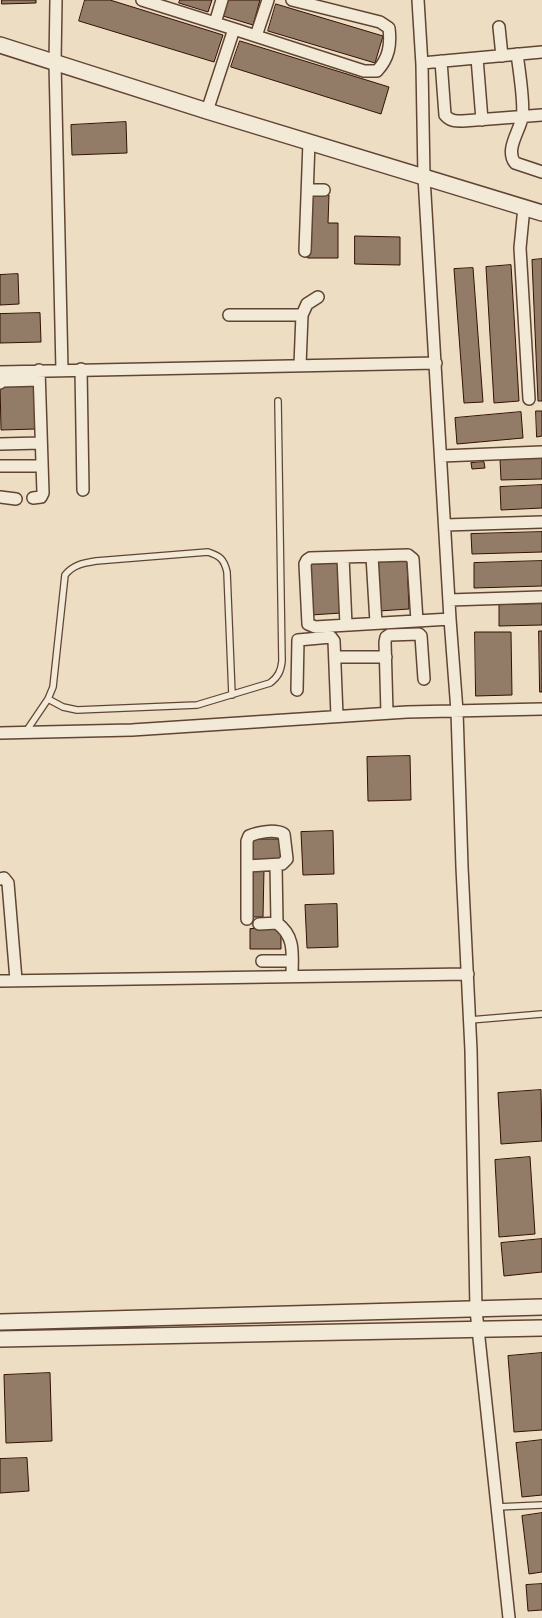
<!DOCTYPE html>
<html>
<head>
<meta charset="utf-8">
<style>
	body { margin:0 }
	canvas { display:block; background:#edddc2 }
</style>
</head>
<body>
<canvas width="542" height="1618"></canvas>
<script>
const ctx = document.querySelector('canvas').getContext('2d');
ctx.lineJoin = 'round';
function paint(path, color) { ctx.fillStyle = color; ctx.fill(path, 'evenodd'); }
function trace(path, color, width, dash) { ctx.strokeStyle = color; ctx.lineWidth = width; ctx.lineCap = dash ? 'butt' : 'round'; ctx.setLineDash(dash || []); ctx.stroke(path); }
const building = new Path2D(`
	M2 0H36V3L2 4Z
	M85 0H110L223 35 214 62 79 21Z
	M180 0H212L208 12 179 3Z
	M228 0H260L253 25 223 16Z
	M276 4 383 36 375 63 268 31Z
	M240 41 389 87 381 114 231 67Z
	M126 122 127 153 72 155 71 125Z
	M309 195H329L328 223H338V258H308Z
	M355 236 400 237V265L355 264Z
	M542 259V401H538L532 260Z
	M511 265 519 401 494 403 486 267Z
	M473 268 483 402 464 403 454 269Z
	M18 274 19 304 0 305V275Z
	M40 313 41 342 0 343V314Z
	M35 384 36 429 1 430 0 385Z
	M536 411H542V436L537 437Z
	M521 412 523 438 457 444 455 418Z
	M542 458V479L501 480 500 459Z
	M484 462 485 468 472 469 471 463Z
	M542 485V508L501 510 500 487Z
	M542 532V552L472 554 471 534Z
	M407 559 409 609 379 611 376 561Z
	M542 561V586L474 588V563Z
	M339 563 341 613 311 615 308 565Z
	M542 604V625L499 626V605Z
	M539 631H542V692H540Z
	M475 632H511L512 695 476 696Z
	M410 756 411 800 368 801 367 757Z
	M333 831 334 874 303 875 301 832Z
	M251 839H282L283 859 252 860Z
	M250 869H264L263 917H250Z
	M337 904 338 947 307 948 305 905Z
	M281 928V949H250V929Z
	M541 1090 542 1141 501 1144 498 1093Z
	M530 1157 535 1234 499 1237 495 1160Z
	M542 1239V1272L504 1276 501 1243Z
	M542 1353V1430L514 1432 508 1356Z
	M50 1373 52 1441 6 1443 4 1375Z
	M542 1440V1495L522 1497 516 1443Z
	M27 1458 29 1491 0 1493V1459Z
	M542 1513V1572L529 1574 522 1516Z
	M542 1584V1610L528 1611 526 1585Z`);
const service = new Path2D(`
	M48 699 63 707 77 710 197 705 270 683C278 677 281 671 282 661L278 401
	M25 733 48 699 53 687 65 575C73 565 83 563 96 561L208 552C220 556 224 559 227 572L232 695
	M470 1020 542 1014
	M497 1507 542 1505`);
const minor = new Path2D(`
	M56 0 55 63 62 370
	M142 0 234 29
	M418 0 422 65 424 177 450 619 457 711 462 867 471 1050 476 1310 509 1618
	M215 23 222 0
	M499 27 502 56
	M256 36 268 0
	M517 54C519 69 525 106 522 118 519 132 505 150 515 163L542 172
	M477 58 482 120
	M441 61 445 115C450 121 455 121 463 121L542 115
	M422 63 542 52
	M207 111 234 29 364 71H377C389 58 391 45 389 28L380 22 292 0
	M308 190H324
	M524 207 520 248 529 399
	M305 251 309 142
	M229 315H302
	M300 365 302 315 307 304 318 297
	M81 369 83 490
	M0 372 436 363
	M0 383 3 381 39 380
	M0 444 41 443
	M441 456 542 452
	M0 466H42
	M0 497 16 499
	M33 498 41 497 43 493 39 370
	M445 525 542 522
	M372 556 376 623
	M343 557 346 625
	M449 600 542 597
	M417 621 413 559 408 555 310 558 307 560 305 564 308 624 315 627C360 624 405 622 450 619
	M335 657H386
	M297 690 298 640 331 637 334 641 337 716
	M387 713 385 642 386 637 389 635 419 634 421 636 424 679
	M0 733 132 730 407 712 542 709
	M276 865 277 923C296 937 292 955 292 976
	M0 879 4 878 8 883 16 980
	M247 919V841L249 836C258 832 275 829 284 834L287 859 282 864 247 866
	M259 924 277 923
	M262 961H292
	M0 981 468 974`);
const tertiary = new Path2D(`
	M0 45 207 111 542 213
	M0 1322 542 1307
	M0 1339 542 1328`);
paint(building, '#937c67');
trace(building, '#321205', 1);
trace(service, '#614534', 8);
trace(minor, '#614534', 14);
trace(tertiary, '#614534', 18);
trace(service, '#f3e9d7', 5.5);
trace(minor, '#f3e9d7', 11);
trace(tertiary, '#f3e9d7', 15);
</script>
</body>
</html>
